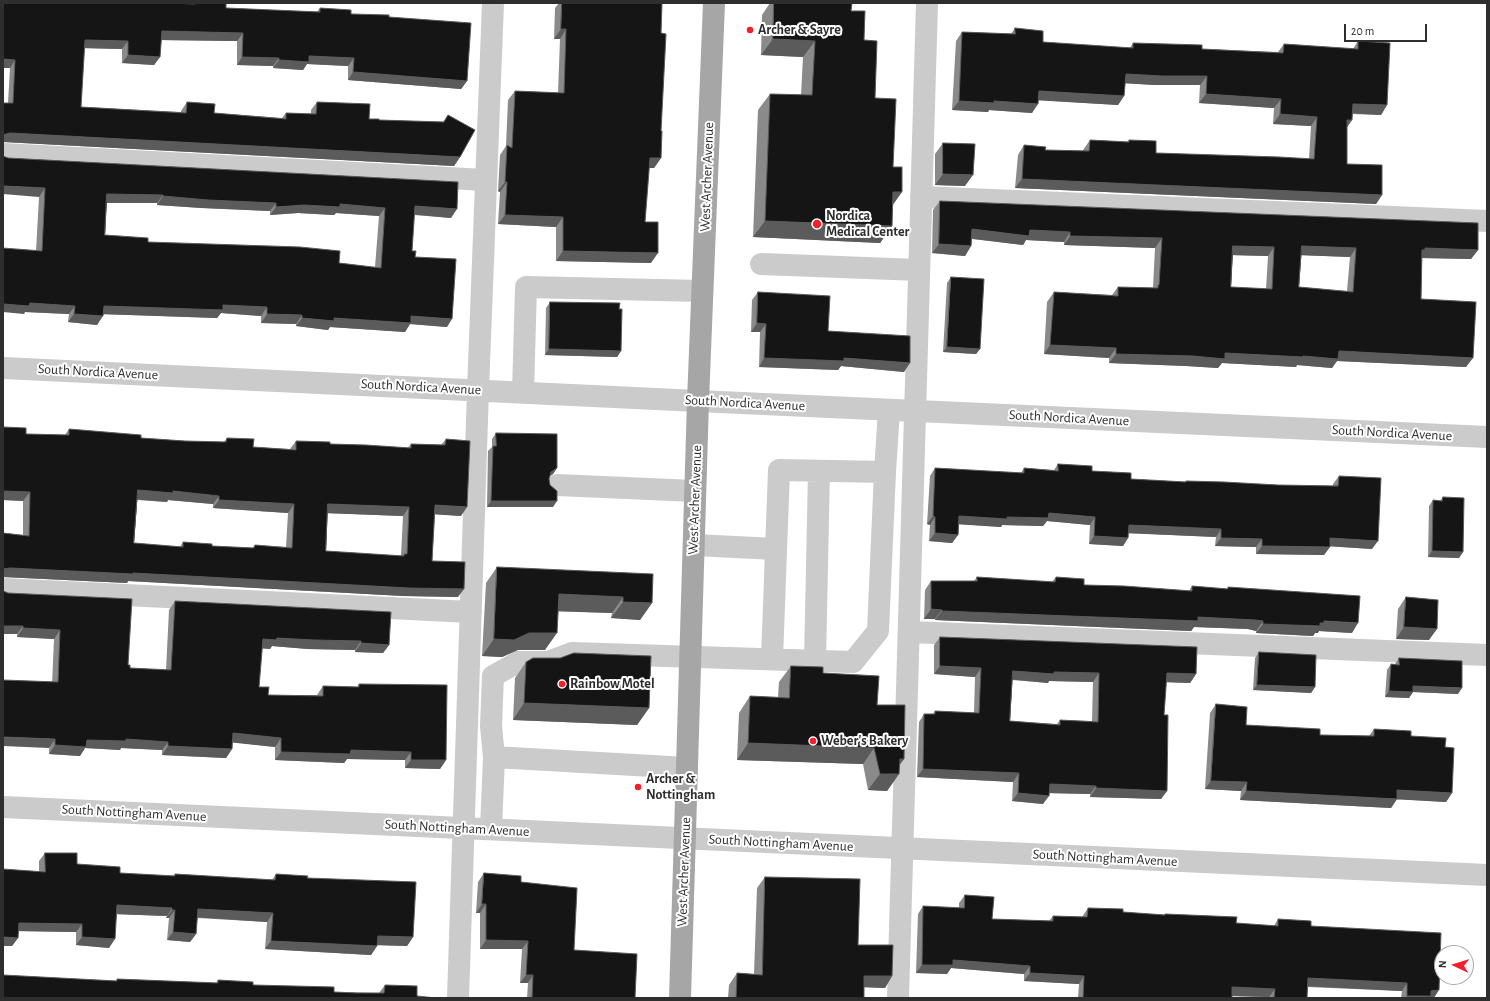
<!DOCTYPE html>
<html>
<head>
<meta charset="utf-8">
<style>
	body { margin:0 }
	#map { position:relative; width:1490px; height:1001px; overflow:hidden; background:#fff; font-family:"Alegreya Sans",sans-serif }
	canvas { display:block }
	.frame { position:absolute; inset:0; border:4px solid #2e2e2e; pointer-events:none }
	.north { position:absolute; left:1434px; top:945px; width:40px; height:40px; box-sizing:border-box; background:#fff; border:1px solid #ababab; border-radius:50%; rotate:274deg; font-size:11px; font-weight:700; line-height:16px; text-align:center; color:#2e2e2e }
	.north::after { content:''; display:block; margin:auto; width:14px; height:18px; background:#f61f2a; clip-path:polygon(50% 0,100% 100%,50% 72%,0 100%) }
	.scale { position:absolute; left:1344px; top:24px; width:83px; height:18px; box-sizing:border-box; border:2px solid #2e2e2e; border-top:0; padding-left:5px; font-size:12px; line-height:14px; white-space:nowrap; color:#2e2e2e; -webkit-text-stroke:3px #fff; paint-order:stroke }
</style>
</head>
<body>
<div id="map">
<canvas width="1490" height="1001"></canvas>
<div class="frame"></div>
<div class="north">N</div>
<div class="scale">20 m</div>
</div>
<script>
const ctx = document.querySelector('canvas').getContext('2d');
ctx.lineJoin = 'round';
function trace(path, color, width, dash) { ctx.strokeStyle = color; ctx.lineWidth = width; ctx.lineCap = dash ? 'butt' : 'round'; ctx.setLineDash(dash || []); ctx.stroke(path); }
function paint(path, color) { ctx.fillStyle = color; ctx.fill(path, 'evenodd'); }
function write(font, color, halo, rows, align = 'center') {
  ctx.font = font + ' "Alegreya Sans",sans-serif'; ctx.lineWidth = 4; ctx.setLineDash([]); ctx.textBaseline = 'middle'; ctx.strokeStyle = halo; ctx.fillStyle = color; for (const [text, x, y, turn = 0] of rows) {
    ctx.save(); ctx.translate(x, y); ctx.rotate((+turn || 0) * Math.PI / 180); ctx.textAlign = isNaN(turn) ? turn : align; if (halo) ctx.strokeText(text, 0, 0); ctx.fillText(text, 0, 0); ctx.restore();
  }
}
const minor = new Path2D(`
	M3 154 485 180
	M921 197 1487 221
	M761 264 919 270
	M3 368 698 401 1487 437
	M523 392 526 287 702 291
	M557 485 695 491
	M694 545 776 549
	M3 589 471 612
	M910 632 1487 655
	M772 659 779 470 885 472
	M815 661 819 471
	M687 768 494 757 491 726 493 676 518 662H548L572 653 853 662 878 631 885 472 889 410
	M3 807 1487 875
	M491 829 494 757
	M458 998 478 390 493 3
	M898 998 927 3`);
const major = new Path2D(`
	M680 998 698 401 714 3`);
const wall = new Path2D(`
	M3 3 193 4 194 3H226V8L317 12 320 8 351 14 389 17 467 81 461 89 348 80V66L307 64 303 70 273 68V66L237 65V41L161 40 160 57 154 65 122 63V49L84 48 81 107 181 112V111L187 102 214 113 282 118 286 113 311 114V110L317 102 369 119 379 120 443 122 448 115 460 157 454 166 3 142V103H8L10 68Z
	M559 3H662L661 33V158L654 168H649L645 222 651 263 556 261V227L498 224 500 192 498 191 500 155 506 146 508 100 515 91 558 93 560 39H554L555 8Z
	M770 3H852L851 11 864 40 875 98 893 167 892 226 880 243 753 237 758 110 770 94 801 95 803 57 761 55 762 15Z
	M1015 28 1043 42 1130 48 1133 43 1202 49 1278 52 1284 44 1353 49 1358 41 1387 105 1381 115 1352 114V120L1347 127V164L1382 195 1376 204 1015 188 1018 155 1024 145 1045 150 1083 151V150L1090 140 1127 142 1129 140 1156 153 1309 159 1311 126 1273 124 1274 108 1199 103 1200 85H1155L1125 83 1124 96 1118 105 1038 100 1032 113 989 110 988 112 952 110 956 41 962 32 1011 34Z
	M943 143 965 186 935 185V154Z
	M8 158 458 182 451 218 414 215 412 251 415 257 447 327 410 324 405 332 330 327 328 330 296 326V324L261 323V316L221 313 217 318 103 314 97 325 68 322 69 314 25 312 24 314 36 251 39 197ZM107 203H157V205L202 208 270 211V215L298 213 334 215 336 213 379 216 375 267 148 242 105 235Z
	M940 201 1478 250 1471 259 1422 258 1421 299 1466 367 1337 361 1332 368 1297 365 1296 367 1222 363 1218 368 1186 366 1109 363V358L1044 354 1047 302 1054 292 1112 295 1118 287 1153 288 1155 248 1064 245V242L1026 240 1023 245 972 239 971 246 965 256 932 253 933 210ZM1233 255 1268 256 1266 289 1231 287ZM1301 255 1350 257 1347 291 1299 287Z
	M951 277 980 349 976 354 943 352 947 283Z
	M758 292 828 331 904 372 841 366 838 370 759 367 760 332H751L752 300Z
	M550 302 619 309 621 351 617 357 545 355 546 308Z
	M3 427 26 434 65 435 69 429 141 438 185 441 224 442 227 438 253 447 290 449 296 441 330 444 408 448 411 444 441 445 446 439 461 516 435 514 432 561 458 597 403 596 128 581 127 583 3 577V533L23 535V501L3 500ZM137 500 167 502 168 500 213 504V508L288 513 286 547 255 545 252 548 212 546 183 542 180 547 134 543ZM327 513 403 516 401 556 326 551Z
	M496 433 557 468 553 474 550 476 549 479 553 507H487L488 451 492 447V439Z
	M1058 464 1131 479 1185 482 1186 481 1278 485 1333 486V484L1339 476 1372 549 1330 546 1324 555 1256 554V547L1215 546 1216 537 1128 533V538L1123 546 1089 544 1090 525 1047 521 1043 526 1002 525 1001 527 959 524 958 535 952 543 929 541 930 525 927 524 930 476 935 468 1021 473 1024 468 1054 470Z
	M1443 497 1463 552 1459 558 1428 557 1429 506 1433 500 1440 501Z
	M497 567 652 603 640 620 611 618 612 613 558 611 545 650H518L502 657 482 656 486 583Z
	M977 577 1052 582 1056 577 1084 585 1189 591 1192 586 1227 589 1228 587 1352 633 1319 631 1318 633H1315L1313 636 1256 633V631L1248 629 1194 627 1191 631 935 620V619H924L925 590 931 581H974Z
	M3 591 128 665 130 668 166 670 169 610 175 601 389 645 383 653 355 652V650L308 649 272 646 270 649 262 648 259 687 268 695H317L323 686 357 687 359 684 446 760 440 769 405 768V760L347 759 344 763 275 760V747L232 742V749L226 758 162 755V750L121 748 120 750 85 748 80 756 49 754 54 639 17 637V634Z
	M1406 597 1429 640 1396 639 1398 609Z
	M940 637 1196 674 1190 683 1166 682 1164 715 1167 791 1161 799 1090 797V794L1049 793 1043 804 1012 801 1013 782 917 777 919 722 924 714H933L935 711 974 713 975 677 934 674V645ZM1012 680 1048 683 1049 681 1093 682 1092 721 1060 720 1057 724 1010 721Z
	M1259 652 1315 687 1311 693 1253 690 1255 658Z
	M1399 658 1458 694 1413 692 1409 698 1385 697 1387 670 1391 664H1395Z
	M526 662 649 708 637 725 513 720 515 678Z
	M791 666 823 673 877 705 904 759 899 765V774L887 791 868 790 863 764 737 760 739 713 750 696 778 697 779 682Z
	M1216 704 1246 725 1320 735 1369 736 1374 729 1411 736 1445 747 1452 793 1446 802 1397 799 1391 808 1240 800 1241 791 1205 789 1210 713Z
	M45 853 77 864 120 873 173 876 175 874 272 880 276 874 307 878 413 937 407 946 377 945V946L371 955 265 949 267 922 197 918 196 934 190 942 167 940 169 918H166L167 916 117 914 109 948 76 945V932L18 931V938L12 946 39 872V861Z
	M484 873 521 882 574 950 635 998H527L528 983H520L522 949H480V913H476L478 882Z
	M765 877 858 945 892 976 885 988 864 987V998H728L729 985 737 973 754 974 757 888Z
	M965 895 992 919 1049 921 1053 916 1082 917 1088 908 1123 912 1164 915 1165 914 1236 923 1274 926 1278 919 1311 926 1434 998H1401L1402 991 1307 987V998H1269V997L1232 996V998H1078L1079 984 1024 981V974L951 968 947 974 916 973 918 914 923 906 959 908V903Z
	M3 975 116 981 117 979 216 983 218 980 253 985 334 992 379 993 385 985 417 996 3 998Z`);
const shadedWall = new Path2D(`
	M561 29H566L560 39H554Z
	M162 31 243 33 237 41 156 40Z
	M773 39 815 41 803 57 761 55Z
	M85 40 128 41 122 49 79 48Z
	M128 55 160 57 154 65 122 63Z
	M309 56 354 58 348 66 307 64 303 70 273 68 279 60Z
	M242 57 279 58 273 66 237 65Z
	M3 59 15 60 10 68H3Z
	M353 72 467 81 461 89 348 80Z
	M1126 74 1207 76 1200 85H1155L1119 83Z
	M1039 91 1124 96 1118 105 1033 100Z
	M1206 94 1281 99 1274 108 1199 103Z
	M959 101H994L1038 104 1032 113 989 110 988 112 952 110Z
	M1353 104 1387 105 1381 115 1346 113Z
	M1280 114 1317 117 1311 126 1273 124Z
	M1347 120H1352L1345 130Z
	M10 133 460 157 454 166 3 142V135Z
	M650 158H661L654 168H643Z
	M943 174 973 175 965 186 935 185Z
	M1022 179 1382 195 1376 204 1015 188Z
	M505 182H507L500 192 498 191Z
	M3 186 45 188 39 197 3 194Z
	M893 192H902L890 209Z
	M107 194 163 195 157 203H101Z
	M163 196 276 203 270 211 202 208 157 205Z
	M340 204 385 208 379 216 336 213 334 215 298 213 270 215 276 207 304 205Z
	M415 206 457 209 451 218 409 214Z
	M505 215 563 217 556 227 498 224Z
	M765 221 892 226 880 243 753 237Z
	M972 229 1030 230 1070 232 1064 242 1026 240 1023 245 966 238Z
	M1070 236 1162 238 1155 248 1064 245Z
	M939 244 971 246 965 256 932 253Z
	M1233 246 1274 247 1268 256 1227 255Z
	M1302 246 1356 248 1350 257 1295 255Z
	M1425 248 1478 250 1471 259 1420 258 1422 250Z
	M563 251 658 253 651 263 556 261Z
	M30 303 75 306 69 314 25 312 24 314 3 312V304Z
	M223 305 267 307 261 316 221 313 217 318 98 314 104 306Z
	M74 314 103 316 97 325 68 322Z
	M267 314 302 315 296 324 261 323Z
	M411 316 452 319 447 327 410 324 405 332 330 327 328 330 296 326 302 318H334Z
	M757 323 766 324 760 332H751Z
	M1050 345 1116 348 1109 358 1044 354Z
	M947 347 980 349 976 354 943 352Z
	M549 349 621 351 617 357 545 355Z
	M1339 351 1473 358 1466 367 1337 361 1332 368 1297 365 1296 367 1222 363 1218 368 1186 366 1109 363 1116 354 1225 353 1303 356Z
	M764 358H844L910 363 904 372 841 366 838 370 759 367Z
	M557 468 553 474 547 478 551 472Z
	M138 490 173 491 219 496 213 504 168 500 167 502 131 499Z
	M3 491 30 492 23 501 3 500Z
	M219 500 294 504 288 513 213 508Z
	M491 501H557L553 507H487Z
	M328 504 409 507 403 516 322 513Z
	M435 505 467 507 461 516 429 514Z
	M1049 513 1095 517 1090 525 1047 521 1043 526 1002 525 1001 527 954 524 959 516 1007 517Z
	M933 516 935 517 930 525 927 524Z
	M1129 525 1184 527 1221 529 1216 537 1123 533Z
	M935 533 958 535 952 543 929 541Z
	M1094 536 1128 538 1123 546 1089 544Z
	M1221 538 1262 539 1256 547 1215 546Z
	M1330 538 1378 541 1372 549 1325 546Z
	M1262 546 1330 547 1324 555 1256 554Z
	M1432 551 1463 552 1459 558 1428 557Z
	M10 568 133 573 464 589 458 597 403 596 128 581 127 583 3 577V569Z
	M559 594 623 597 612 613 547 611Z
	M623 602 652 603 640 620 611 618Z
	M931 609 942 610 935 619H924Z
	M942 611 1198 617 1255 620 1263 621 1256 631 1248 629 1194 627 1191 631 935 620Z
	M1324 621 1358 623 1352 633 1319 631 1318 633H1315L1313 636 1256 633 1263 624 1320 623Z
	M3 626H23L17 634H3Z
	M1404 627 1437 629 1429 640 1396 639Z
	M23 628 60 630 54 639 17 637Z
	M529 633H557L545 650H518L502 657 482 656 494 639Z
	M277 638 361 641 355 650 308 649 272 646 270 649 257 648 263 639Z
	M361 643 389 645 383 653 355 652Z
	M940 666 981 668 975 677 934 674Z
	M1013 671 1054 672 1099 673 1093 682 1049 681 1048 683 1007 679Z
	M1167 673 1196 674 1190 683 1161 682Z
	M1257 685 1315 687 1311 693 1253 690Z
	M1413 686 1462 688 1458 694 1413 692 1409 698 1385 697 1389 691Z
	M524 703 649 708 637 725 513 720Z
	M233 733 281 738 275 747 227 742Z
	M3 737 55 739 49 748 3 746Z
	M126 739 168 742 162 750 121 748 120 750 85 748 80 756 49 754 55 745 87 740Z
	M748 743 874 748 863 764 737 760Z
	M168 746 232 749 226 758 162 755Z
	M351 750 411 752 405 760 347 759 344 763 275 760 281 752Z
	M900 759H904L893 774H899L887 791 868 790 880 774Z
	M411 760H446L440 769 405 768Z
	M923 769 1019 773 1013 782 917 777Z
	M1211 781 1247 782 1241 791 1205 789Z
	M1050 784 1096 786 1090 794 1044 793Z
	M1096 788 1167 791 1161 799 1090 797Z
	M1397 790 1452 793 1446 802 1391 799Z
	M1246 791 1397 799 1391 808 1240 800Z
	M1018 793 1049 796 1043 804 1012 801Z
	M482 904H486L480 913H476Z
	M117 905 172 908 167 916 111 914Z
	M198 909 273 913 267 922 192 917Z
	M172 910H175L169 918H166Z
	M19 923 82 924 76 932 13 931Z
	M173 932 196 934 190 942 167 940Z
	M378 936 413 937 407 946 372 945Z
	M3 937 18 938 12 946H3Z
	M82 937 115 939 109 948 76 945Z
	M486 940 528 941 522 949H480Z
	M271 941 377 946 371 955 265 949Z
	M953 960 1030 966 1024 974 951 968 947 974 916 973 922 965Z
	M1030 973 1084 976 1079 984 1024 981Z
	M526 975H533L528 983H520Z
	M864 976H892L885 988 856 987Z
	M1308 978 1407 983 1402 991 1302 986Z
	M1232 987 1275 989 1269 997 1227 996Z
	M1439 990 1434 998H1405L1407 996 1431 991Z`);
const building = new Path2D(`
	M3 3H172L195 4V3H226V8L320 12V8L351 10V14L389 15V17L471 23 467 81 353 72 354 58 309 56V62L279 60V58L242 57 243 33 162 31 160 57 128 55V41L85 40 81 107 186 113 187 102 215 104 214 113 286 119V113L316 114 317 102 370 104 369 119H379V120L444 122 448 115 475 130 460 157 10 133 3 135V103H13L15 60 3 59Z
	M562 3H662L661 33 666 34 661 131H662L661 158H650L645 222H658V253L563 251V217L505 215 507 182H505L507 145 512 148 515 91 564 93 566 29H561Z
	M774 3H852L851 11H865L864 40 877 41 875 98 896 99 893 167H902V192H893L892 226 765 221 770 94 812 95 815 41 773 39Z
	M1015 28 1043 31V42L1133 48V43L1202 45V49L1283 53 1284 44 1358 49V41L1390 43 1387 105 1353 104 1352 120H1347V164L1382 165V195L1022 179 1024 145 1046 147 1045 150 1089 151 1090 140 1129 142V140L1156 141V153L1279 157 1314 159 1317 117 1280 114 1281 99 1206 94 1207 76H1162L1126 74 1124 96 1039 91 1038 104 994 101V103L959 101 962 32 1015 34Z
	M943 143 975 144 973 175 943 174Z
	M3 156 8 158 458 182 457 209 415 206 412 251H416L415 257 456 259 452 319 411 316V323L334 318V321L302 318V315L267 314V307L223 305V310L104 306 103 316 74 314 75 306 30 303 29 306 3 304V248L42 251 45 188 3 186ZM107 194 163 195V196L208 200 276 203V207L304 205 340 207V204L385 208 381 268 339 263 340 251 300 247 148 242V238L105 235Z
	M940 201 1478 223V250L1425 248V250H1422L1421 299 1476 302 1473 358 1339 351 1338 359 1303 356V357L1225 353V359L1193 356 1116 354V348L1050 345 1054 292 1118 296V287L1158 288V285H1159L1162 238 1070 236V232L1030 230 1029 236 972 229 971 246 939 244ZM1233 246 1274 247 1272 289 1231 287ZM1302 246 1356 248 1353 292 1299 287Z
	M951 277 984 279 980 349 947 347Z
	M758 292 830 296 828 331 910 336V363L844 358V361L764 358 766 324 757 323Z
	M550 302 620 303 619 309H622L621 351 549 349Z
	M3 427 26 428V434L69 435V429L141 435V438L185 441 226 442 227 438 254 439 253 447 296 450V441L330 442V444L366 445 411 448V444L445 445 446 439 470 441 467 507 435 505 432 561 465 562 464 589 409 588 133 573V574L10 568 3 569V533L29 536 30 492 3 491ZM138 490 173 493V491L219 496V500L294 504 292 548 255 545 254 548 212 546V544L183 542V547L134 543ZM328 504 409 507 407 554H404V556L326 551Z
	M496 433 557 434V468L551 472 549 479 550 485 557 491V501H491L493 446H496Z
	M1058 464 1092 466V471L1131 473V479L1186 482V481L1224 482 1278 485 1338 486 1339 476 1381 478 1378 541 1330 538V547L1262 546V539L1221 538V529L1129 525 1128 538 1094 536 1095 517 1049 513 1048 518 1007 517V519L959 516 958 535 935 533V517L933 516 935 468 1024 473V468L1058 471Z
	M1443 497 1464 498 1463 552 1432 551 1433 500 1442 501Z
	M497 567 653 574 652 603 623 602V597L559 594 557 633H529L514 640 494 639Z
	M977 577 1055 582 1056 577 1084 579V585L1124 586 1192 591V586L1228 589V587L1360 596 1358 623 1324 621V623H1320V626L1263 624V621L1255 620 1198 617V621L942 611V610L931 609V581H977Z
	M3 591 8 593 132 599 128 665H130V668L171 670 175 601 391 612 389 645 361 643V641L314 640 277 638 276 640 263 639 259 687H269L268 695 323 696V686L359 687V684L447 685 446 760H411V752L351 750 350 754 281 752V738L233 733 232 749 168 746V742L126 739V741L87 740 86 747 55 745V739L3 737V680L58 682 60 630 23 628V626H3Z
	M1406 597 1438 600 1437 629 1404 627Z
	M940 637 1197 647 1196 674 1167 673 1164 715H1168L1167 791 1096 788V786L1050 784 1049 796 1018 793 1019 773 923 769 924 714H935V711L979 713 981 668 940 666ZM1013 671 1054 674V672L1099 673 1098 722 1060 720V725L1010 721Z
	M1259 652 1316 655 1315 687 1257 685Z
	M574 653 651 656 649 708 524 703 526 662 533 658H560Z
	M1399 658 1462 661V688L1413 686V692L1389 691 1391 664 1399 665Z
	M791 666 823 667V673L879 676 877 705H905L904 759H900L899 774H880L874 748 748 743 750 696 789 698Z
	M1216 704 1247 707 1246 725 1320 729V735L1374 736V729L1411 731V736L1446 738 1445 747 1454 748 1452 793 1397 790V799L1246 791 1247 782 1211 781Z
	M45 853H77V864L120 867V873L175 876V874L275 880 276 874 308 876 307 878 416 882 413 937 378 936 377 946 271 941 273 913 198 909 196 934 173 932 175 910H172V908L117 905 115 939 82 937V924L19 923 18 938 3 937V869L45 872Z
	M484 873 521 876V882L577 888 574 950 637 954 635 998H532L533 975H526L528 941 486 940V904H482Z
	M765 877 860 879 858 945H893L892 976H864V998H736L737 973 762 975Z
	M965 895 994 897 992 919 1053 921V916L1087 917 1088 908 1123 909V912L1165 915V914L1237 917 1236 923 1278 926V919L1311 921V926L1441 933 1439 990 1431 991V996H1407V983L1308 978 1307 998H1274L1275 989 1232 987V998H1083L1084 976 1030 973V966L953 960V965H922L923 906 964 908Z
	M3 975 117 981V979L218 983V980L253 982V985L334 987V992L357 993H384L385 985 417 986V996L436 998H3Z`);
const markers = [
	[750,30,4,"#f61f2a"],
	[817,224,5,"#f61f2a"],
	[562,684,4,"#f61f2a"],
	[813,741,4,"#f61f2a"],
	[638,787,4,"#f61f2a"]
];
const poiNames = [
	["Archer & Sayre",758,30],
	["Nordica",826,216],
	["Medical Center",826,232],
	["Rainbow Motel",570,684],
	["Weber's Bakery",821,741],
	["Archer &",646,779],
	["Nottingham",646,795]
];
const streetNames = [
	["West Archer Avenue",707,177,-88],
	["South Nordica Avenue",98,372,3],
	["South Nordica Avenue",421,387,3],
	["South Nordica Avenue",745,403,3],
	["South Nordica Avenue",1069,418,3],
	["South Nordica Avenue",1392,433,3],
	["West Archer Avenue",695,500,-88],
	["South Nottingham Avenue",134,813,3],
	["South Nottingham Avenue",457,828,3],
	["South Nottingham Avenue",781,843,3],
	["South Nottingham Avenue",1105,858,3],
	["West Archer Avenue",684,872,-88]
];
trace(minor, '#cbcbcb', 22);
trace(major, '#a6a6a6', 22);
paint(wall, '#8a8a8a');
paint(shadedWall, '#5b5b5b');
paint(building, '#151515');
trace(building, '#5b5b5b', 1);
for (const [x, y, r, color] of markers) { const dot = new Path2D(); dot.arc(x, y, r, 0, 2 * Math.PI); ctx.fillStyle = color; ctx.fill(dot); trace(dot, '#fff', 1.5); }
write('bold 14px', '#2e2e2e', '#fff', poiNames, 'left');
write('14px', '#2e2e2e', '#fff', streetNames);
</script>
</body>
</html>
